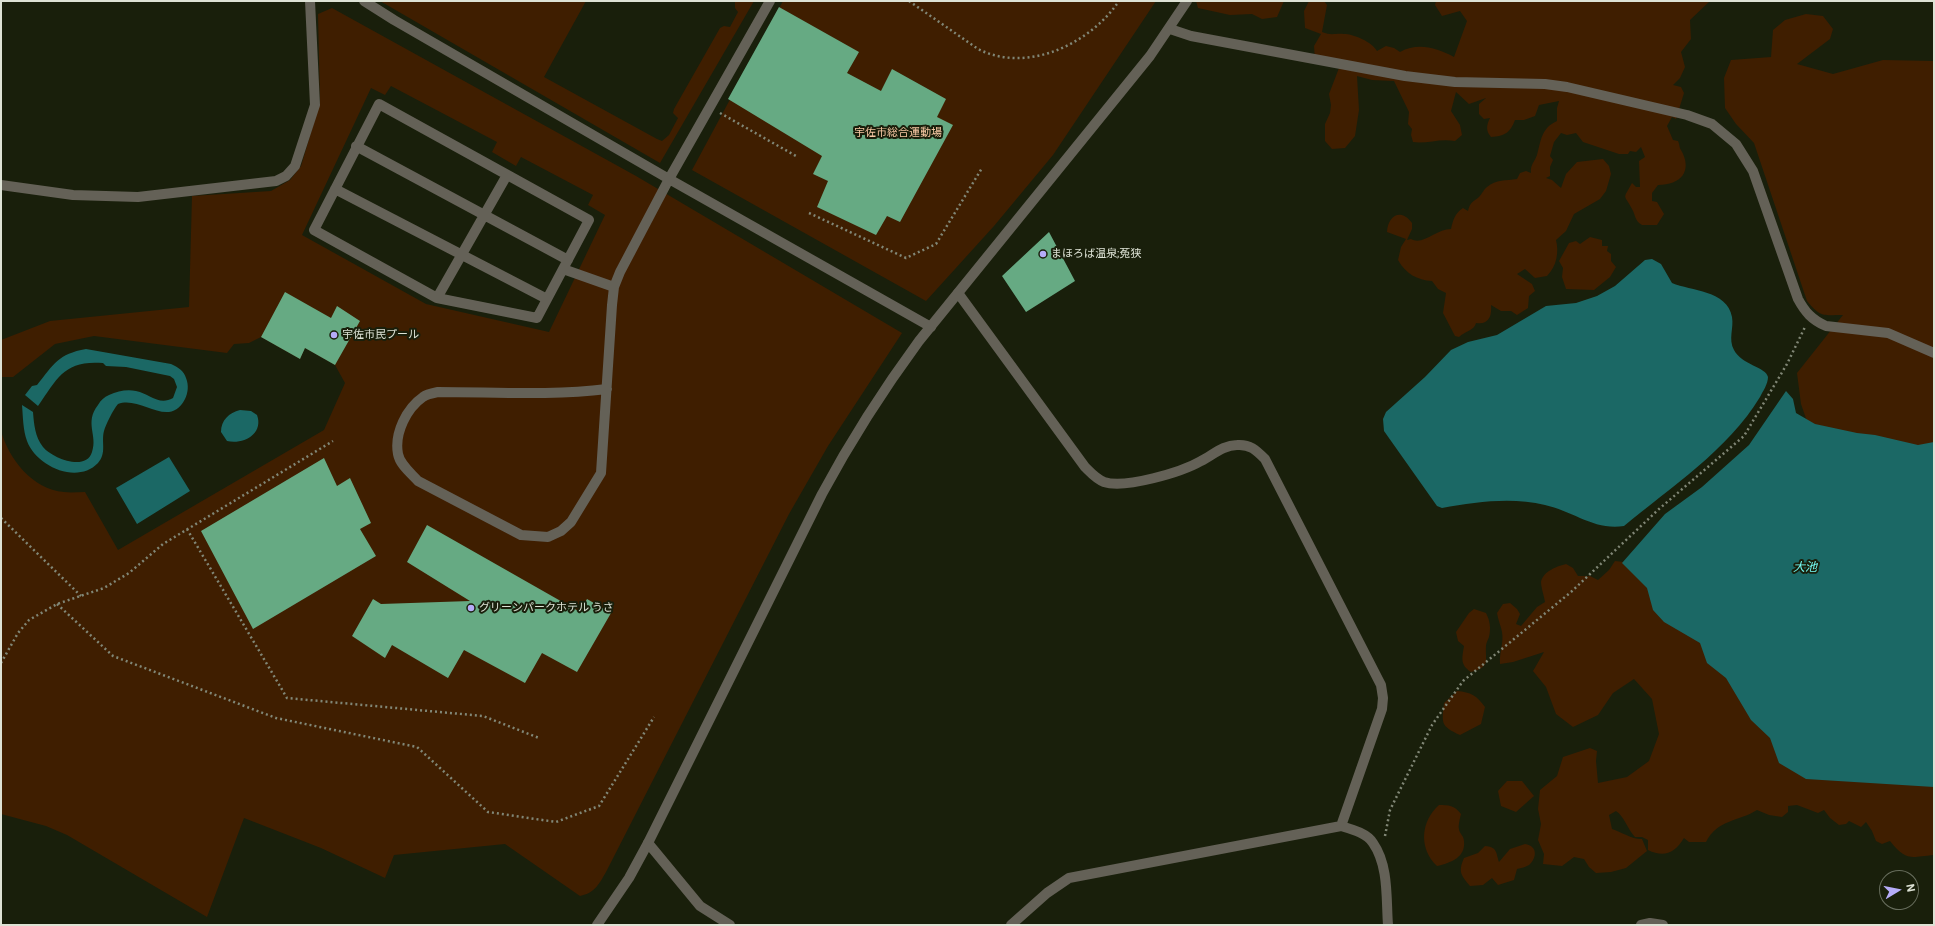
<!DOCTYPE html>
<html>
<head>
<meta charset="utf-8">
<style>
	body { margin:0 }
	#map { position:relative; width:1935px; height:926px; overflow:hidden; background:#191f0b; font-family:Roboto,sans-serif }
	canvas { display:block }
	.frame { position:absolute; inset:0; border:2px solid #dde2d5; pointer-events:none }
	.north { position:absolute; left:1879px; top:870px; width:40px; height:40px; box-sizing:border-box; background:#191f0b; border:1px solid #676d5c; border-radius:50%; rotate:80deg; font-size:11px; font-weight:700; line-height:16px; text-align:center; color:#dde2d5 }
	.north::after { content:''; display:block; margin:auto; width:14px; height:18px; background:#b5acf8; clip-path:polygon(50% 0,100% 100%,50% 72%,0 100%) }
</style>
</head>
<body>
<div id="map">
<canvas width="1935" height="926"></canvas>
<div class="frame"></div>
<div class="north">N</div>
</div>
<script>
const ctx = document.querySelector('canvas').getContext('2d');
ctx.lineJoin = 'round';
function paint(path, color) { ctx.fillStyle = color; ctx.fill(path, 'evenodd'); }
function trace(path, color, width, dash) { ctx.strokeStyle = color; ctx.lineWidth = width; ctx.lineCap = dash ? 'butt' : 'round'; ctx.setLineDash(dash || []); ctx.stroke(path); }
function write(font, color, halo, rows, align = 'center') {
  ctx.font = font + ' Roboto,"Noto Sans JP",sans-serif'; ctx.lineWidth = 4; ctx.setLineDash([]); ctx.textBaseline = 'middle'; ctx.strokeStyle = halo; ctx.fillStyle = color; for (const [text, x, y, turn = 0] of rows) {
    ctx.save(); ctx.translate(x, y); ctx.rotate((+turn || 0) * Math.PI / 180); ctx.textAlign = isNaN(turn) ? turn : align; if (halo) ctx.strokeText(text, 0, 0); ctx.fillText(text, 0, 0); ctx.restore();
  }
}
const green = new Path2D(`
	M380 1H586L544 77 657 139 662 141 669 135 678 118 673 113 674 109 720 28 724 26 730 27 738 12 735 8V1H754L660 163Z
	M783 1H1156L1053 155 994 226 926 301 692 170Z
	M1196 1H1284L1277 17 1262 19 1252 14 1230 15 1198 8Z
	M1309 1H1324L1327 5 1322 32C1332 36 1335 33 1344 34 1354 34 1372 42 1377 51L1386 46 1394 48 1400 52C1418 42 1437 48 1454 57L1467 21 1460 11 1442 16 1435 5 1436 1H1710L1690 20 1691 39 1681 52 1685 67 1680 78 1673 85 1681 87 1684 93 1676 119 1672 117 1667 126 1673 140 1678 141C1680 145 1679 147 1681 150 1693 171 1681 185 1658 185L1652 193V201L1657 202 1664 214 1657 225H1642C1634 220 1636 216 1632 209 1624 193 1622 201 1632 183L1636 187H1640L1639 161 1645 157 1641 147 1636 152 1630 151 1628 154H1619L1583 142 1576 133 1567 135 1561 133 1554 142 1550 156 1553 160 1550 167V176L1546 178 1552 180 1561 188 1566 174 1577 162 1603 159 1609 166 1611 174 1606 191 1600 199 1574 214 1566 231 1556 240C1559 252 1557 266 1547 276L1535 278 1525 269 1517 274 1532 284 1535 291 1529 296 1528 308 1517 315 1511 311H1501L1491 305C1492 316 1489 325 1476 323 1474 331 1465 331 1459 337L1455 336 1443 313 1446 293 1438 289 1432 281C1417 280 1406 274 1398 260L1401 247 1406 239 1387 232C1388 215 1401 208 1412 223V229L1407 240 1411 239C1423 246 1436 229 1451 229 1453 220 1455 213 1463 208L1468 211C1470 202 1473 202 1479 197 1482 194 1484 189 1487 187 1496 179 1506 181 1517 179L1520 173 1526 171 1531 173C1530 165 1534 163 1537 155 1541 141 1541 128 1557 121V108L1559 101 1539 105 1535 116 1524 120H1515C1510 133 1505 136 1491 137 1486 131 1486 126 1490 118L1484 119 1479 114V104L1486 98 1469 104 1456 92 1451 111 1460 125 1462 135 1455 141C1440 138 1427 144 1413 142L1411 135 1412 129 1408 124 1409 112 1394 81 1372 80 1357 76 1359 110 1355 136 1345 148 1332 149 1325 141V124L1330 113 1331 105 1329 94 1339 68 1315 60 1314 46 1321 34 1305 28 1304 11Z
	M332 8 636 176 902 333 828 446 789 514 606 872C599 884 595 893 580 896L505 844 394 855 385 878 321 848 244 818 207 917 67 835 46 826 1 814V431C9 459 32 489 64 492 71 493 78 492 85 492L118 550 324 430 345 383 335 365 305 348 300 359 261 337 249 343 234 344 227 353 94 336 55 344 13 377H1V340L50 321 189 307 192 196 271 191 290 180 301 166 320 102 318 14ZM391 86 497 142 492 152 516 166 521 157 593 195 588 205 605 215 549 332 426 304 302 235 371 88 385 95Z
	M1806 14 1823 16 1833 29 1830 39 1797 64 1833 74 1883 60 1934 61V458L1811 433 1801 404 1797 373 1843 315C1823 315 1821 318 1807 301L1754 143 1736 124 1725 108 1724 78 1731 60 1771 57 1773 30 1785 20Z
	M1590 237 1602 240V246H1608L1607 251 1611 254V261L1616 267 1610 277 1594 290 1566 289 1562 277 1563 268 1559 261 1569 243 1576 241 1580 244Z
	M1615 561 1632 563 1934 787V855C1910 857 1907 862 1890 841L1882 844 1876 841 1872 831 1866 822 1861 827 1849 821 1846 824 1839 825 1830 818 1824 810 1818 813 1797 805 1788 806V812L1782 817 1769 815 1757 810C1738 822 1718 819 1706 842H1689L1684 838C1675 853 1664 858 1648 850V840L1642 837H1635C1628 830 1624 816 1616 811L1609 815 1612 829C1621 832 1634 840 1642 839L1647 851 1626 868 1611 872 1596 873 1589 867 1584 859 1574 857 1562 866 1543 864 1544 854 1538 840 1541 824 1538 809 1540 790 1557 776 1563 757 1590 748 1597 751 1596 761 1598 783 1627 777 1649 761 1659 734 1652 699 1634 679 1613 693 1598 715 1573 727 1556 714 1546 687 1533 671 1544 652 1513 662 1500 664C1499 653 1504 643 1502 632 1501 626 1498 620 1497 613L1503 604 1510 603 1517 609 1520 614 1516 624 1521 626 1537 607 1545 602C1544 596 1541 587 1541 582 1543 571 1558 566 1566 564L1573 568 1578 576H1590L1598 580 1609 570Z
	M1474 609 1486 613C1490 621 1491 628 1489 637 1488 640 1486 643 1486 646 1485 661 1491 667 1471 672 1460 665 1462 658 1464 646L1458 641 1456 632 1469 613Z
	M1457 691C1471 692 1477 696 1485 707L1481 724 1460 735C1440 726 1442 723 1444 703Z
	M1507 781H1522L1534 796 1516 812 1501 806 1498 791Z
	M1439 805C1449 805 1454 805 1461 814 1460 818 1458 826 1459 829 1459 833 1464 836 1464 841 1466 857 1451 863 1437 866 1419 849 1420 822 1439 805Z
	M1525 844C1538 846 1537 858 1529 865 1526 867 1521 868 1517 869L1514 880 1498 885 1492 878 1483 885 1470 886C1461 875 1458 872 1464 858L1478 853 1485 846C1497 847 1496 852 1499 862L1510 849Z`);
const water = new Path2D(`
	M1652 259 1661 264 1672 283C1691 291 1727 290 1732 317 1734 328 1728 339 1734 350 1742 365 1766 367 1768 377 1768 384 1763 391 1760 397 1728 450 1671 487 1624 526 1595 531 1573 511 1545 505 1511 497 1476 502 1442 508L1437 506 1384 431 1383 419 1386 412 1425 377 1451 350 1468 342 1497 335 1546 306 1576 303 1597 296 1615 286 1645 260Z
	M86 349 171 364C178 367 184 371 186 378 189 385 188 393 185 399 169 430 141 395 118 404 113 410 106 424 104 431 101 442 107 453 98 463 77 485 36 466 27 441 23 430 23 417 22 405L33 412C34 424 35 437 43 447 52 458 86 472 92 452 98 435 84 423 98 405 101 400 104 397 109 395 118 391 127 389 136 391 150 394 159 406 173 398L177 387 174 379 170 376 126 367 106 366 103 363C65 360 58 377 38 406L25 395 32 386 37 385C54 364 58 354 86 349Z
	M1786 391 1793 399 1796 413 1815 424 1857 433 1875 435 1918 445 1934 442V787L1806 779 1779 763 1770 738 1751 720 1726 678 1707 663 1700 643 1664 622 1653 610 1647 588 1622 563 1665 514 1702 487 1749 445Z
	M240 410 251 411 257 415C264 434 243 445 227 441L221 432C221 420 229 413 240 410Z
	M169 457 190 491 137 524 116 488Z`);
const building = new Path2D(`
	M779 7 859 52 847 73 881 91 892 69 946 99 937 117 953 125 900 222 887 216 876 235 817 207 828 181 813 174 822 156 728 99Z
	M1049 232 1075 281 1026 312 1002 276Z
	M285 292 331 318 337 306 360 321 335 365 305 348 300 359 261 337Z
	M324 458 337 486 350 478 371 523 360 529 376 556 253 629 201 531Z
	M427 525 580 612 587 599 611 613 577 672 542 653 525 683 464 650 448 678 392 645 385 658 352 636 373 599 381 604 470 601 407 562Z`);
const path = new Path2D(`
	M909 1 978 49C1027 74 1090 44 1119 1
	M720 113 796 156
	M809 213 906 258 936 244 982 168
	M1 518 81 596
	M187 529 287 698 483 716 539 738
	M57 604 113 656 276 718 417 747 488 812 556 822 599 806 654 717
	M1 663 18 633 29 620 57 604 104 588 129 573 163 544 333 441
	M1385 836 1390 810 1432 725 1463 681 1571 592 1659 509 1744 436 1787 364 1805 327`);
const service = new Path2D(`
	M364 1 394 20 669 179 931 327
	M379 104 589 220 537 318 437 298 314 230Z
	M356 146 568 260
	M335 189 547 299
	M563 269 614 287
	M437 298 507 175
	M607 389C551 396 494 392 438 392 433 393 427 394 423 397 407 408 394 433 398 454 400 465 411 473 418 481L521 535 548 537 561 531 571 522 601 473 612 305 614 287 620 272 669 179 770 1`);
const minor = new Path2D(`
	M1170 29 1191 36 1405 76 1455 82 1545 84 1567 87 1687 115 1712 124 1736 144 1753 171 1798 299C1805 312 1812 320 1826 326L1888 333 1934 353
	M1 185 73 195 138 197 276 181 286 176 295 166 315 105 310 1
	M958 293 1085 467C1091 473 1096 479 1104 482 1125 489 1182 472 1201 461 1213 455 1223 445 1237 445 1250 444 1256 450 1265 459L1381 685 1383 698 1382 709 1341 826
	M648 843 700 906 730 925
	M1011 925 1047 893 1069 878 1341 826C1351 829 1367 833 1373 843 1389 866 1386 899 1388 925
	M1641 925 1650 923 1663 925`);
const tertiary = new Path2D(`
	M597 925 629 878 648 843 822 494C851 440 883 390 919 341L1150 56 1187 1`);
const markers = [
	[1043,254,4,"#b5acf8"],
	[334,335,4,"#b5acf8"],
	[471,608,4,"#b5acf8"]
];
const parkNames = [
	["宇佐市総合運動場",898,133]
];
const poiNames = [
	["まほろば温泉;菟狭",1051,254],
	["宇佐市民プール",342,335],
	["グリーンパークホテル うさ",479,608]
];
const waterNames = [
	["大池",1805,568]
];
paint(green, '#3f1e00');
paint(water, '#1b6865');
paint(building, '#66aa83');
trace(path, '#818776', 2.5, [2, 3]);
trace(service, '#646157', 10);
trace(minor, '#646157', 10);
trace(tertiary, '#646157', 10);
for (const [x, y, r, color] of markers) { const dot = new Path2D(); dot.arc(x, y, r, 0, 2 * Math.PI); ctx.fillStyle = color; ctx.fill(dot); trace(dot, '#191f0b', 1.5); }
write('11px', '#f6c7a3', '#191f0b', parkNames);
write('11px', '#dde2d5', '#191f0b', poiNames, 'left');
write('italic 12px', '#75fef6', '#191f0b', waterNames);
</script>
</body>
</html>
